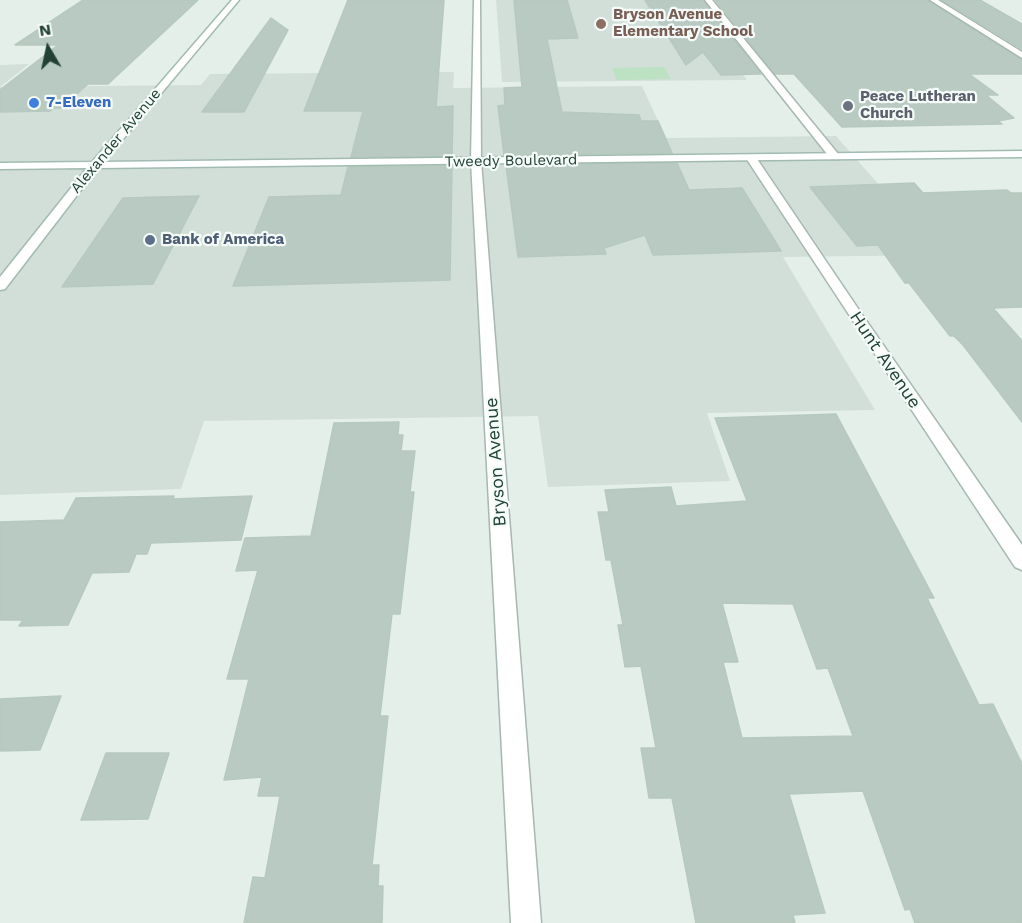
<!DOCTYPE html>
<html>
<head>
<meta charset="utf-8">
<style>
	body { margin:0 }
	#map { position:relative; width:1022px; height:923px; overflow:hidden; background:#e4efe9; font-family:"Work Sans",sans-serif }
	canvas { display:block }
	.north { position:absolute; left:18px; top:18px; width:60px; height:60px; -webkit-text-stroke:4px #f5fbf8; paint-order:stroke; rotate:351deg; font-size:16px; font-weight:700; line-height:24px; text-align:center; color:#224237 }
	.north::after { content:''; display:block; margin:auto; width:21px; height:27px; background:#224237; clip-path:polygon(50% 0,100% 100%,50% 72%,0 100%) }
</style>
</head>
<body>
<div id="map">
<canvas width="1022" height="923"></canvas>
<div class="north">N</div>
</div>
<script>
const ctx = document.querySelector('canvas').getContext('2d');
ctx.lineJoin = 'round';
function paint(path, color) { ctx.fillStyle = color; ctx.fill(path, 'evenodd'); }
function trace(path, color, width, dash) { ctx.strokeStyle = color; ctx.lineWidth = width; ctx.lineCap = dash ? 'butt' : 'round'; ctx.setLineDash(dash || []); ctx.stroke(path); }
function write(font, color, halo, rows, align = 'center') {
  ctx.font = font + ' "Work Sans",sans-serif'; ctx.lineWidth = 4.5; ctx.setLineDash([]); ctx.textBaseline = 'middle'; ctx.strokeStyle = halo; ctx.fillStyle = color; for (const [text, x, y, turn = 0] of rows) {
    ctx.save(); ctx.translate(x, y); ctx.rotate((+turn || 0) * Math.PI / 180); ctx.textAlign = isNaN(turn) ? turn : align; if (halo) ctx.strokeText(text, 0, 0); ctx.fillText(text, 0, 0); ctx.restore();
  }
}
const built = new Path2D(`
	M496 0H687L747 80 502 82Z
	M29 64 0 87 201 85 210 74 454 72 453 88 642 86 666 138 836 136 941 255 783 257 875 410 707 413 730 481 548 487 538 416 204 421 181 489 0 495V65Z`);
const green = new Path2D(`
	M664 67 671 79 617 80 612 68Z`);
const building = new Path2D(`
	M83 0H198L108 84H88L61 108H53L50 111 0 112V90L58 45H15Z
	M348 0H444L436 107 453 106 452 156 351 157 363 111H304Z
	M514 0H567L578 38 547 39 562 112 639 115 641 121H658L672 153 504 155 498 106 505 105 504 88 522 87Z
	M645 0H703L761 74 721 75 703 52 686 65Z
	M715 0H928L1022 60V74H969L998 95H986L1014 118 998 121 1002 124 842 127 794 74H775Z
	M942 0H980L1022 24V49Z
	M271 18 288 30 244 112H202Z
	M677 163 689 190 742 188 781 251 653 255 645 235 604 248 606 254 518 257 506 165Z
	M452 166 450 280 233 286 269 197 341 195 348 167Z
	M914 183 923 193 1007 190 1011 193H1022V307L993 308 1022 341V422L963 345 954 336H950L909 283H905L878 245 857 246 810 187Z
	M199 196 153 284 62 287 123 198Z
	M836 414 934 598H927L979 705 993 704 1022 764V923H915L910 909 905 910 863 791 789 794 825 913 793 915 795 923H696L672 798H649L641 748H656L641 666 625 667 618 625H623L611 560H606L598 512H609L605 490 671 487 676 506 747 501 715 418ZM722 603 793 604 817 669 828 668 853 736 742 738 723 662H738Z
	M399 422 398 435H403L401 451H415L410 492H414L400 614H392L380 716H388L372 865H379L378 886H383L382 923H244L253 877 265 878 280 796H258L262 777 224 780 249 679H227L258 570 236 571 245 538 311 536 334 423Z
	M174 496 173 499 252 496 241 540 151 543 147 554H136L129 572 92 573 68 625 19 626 23 620H0V522L64 520 76 498Z
	M61 696 40 750 0 751V699Z
	M106 753H169L148 819 81 820Z`);
const street = new Path2D(`
	M474 0H480L481 161 541 923H511L471 161Z
	M705 0H712L839 155V159H831Z
	M930 0H938L1022 52V58Z
	M751 155 755 156 861 313 1022 545V570L1015 567 746 158Z`);
const secondary = new Path2D(`
	M232 0H239L104 162 1022 151V157L98 168 5 289 0 290V277L87 168 0 169V163L92 162Z`);
const markers = [
	[601,24,6,"#8d6e63"],
	[34,103,6,"#3f7fe0"],
	[848,106,6,"#6b7280"],
	[150,240,6,"#5c6f8a"]
];
const farEducationnames = [
	["Bryson Avenue",613,15],
	["Elementary School",613,32]
];
const farWorshipnames = [
	["Peace Lutheran",860,97],
	["Church",860,114]
];
const farShopnames = [
	["7-Eleven",46,103]
];
const farStreetnames = [
	["Alexander Avenue",116,141,-50],
	["Tweedy Boulevard",511,161,-1]
];
const farServicenames = [
	["Bank of America",162,240]
];
const streetNames = [
	["Hunt Avenue",885,360,56],
	["Bryson Avenue",496,462,-94]
];
paint(built, '#d2dfd8');
paint(green, '#bce1c3');
paint(building, '#b9cac2');
trace(building, '#b6c9bf', 1.5);
trace(street, '#a6b8b0', 3);
trace(secondary, '#a2bbb0', 3);
paint(street, '#fff');
paint(secondary, '#fff');
for (const [x, y, r, color] of markers) { const dot = new Path2D(); dot.arc(x, y, r, 0, 2 * Math.PI); ctx.fillStyle = color; ctx.fill(dot); trace(dot, '#f5fbf8', 2); }
write('bold 15px', '#785e54', '#f5fbf8', farEducationnames, 'left');
write('bold 15px', '#5b616d', '#f5fbf8', farWorshipnames, 'left');
write('bold 15px', '#366cbe', '#f5fbf8', farShopnames, 'left');
write('15px', '#224237', '#f5fbf8', farStreetnames);
write('bold 15px', '#4e5e75', '#f5fbf8', farServicenames, 'left');
write('18px', '#224237', '#f5fbf8', streetNames);
</script>
</body>
</html>
